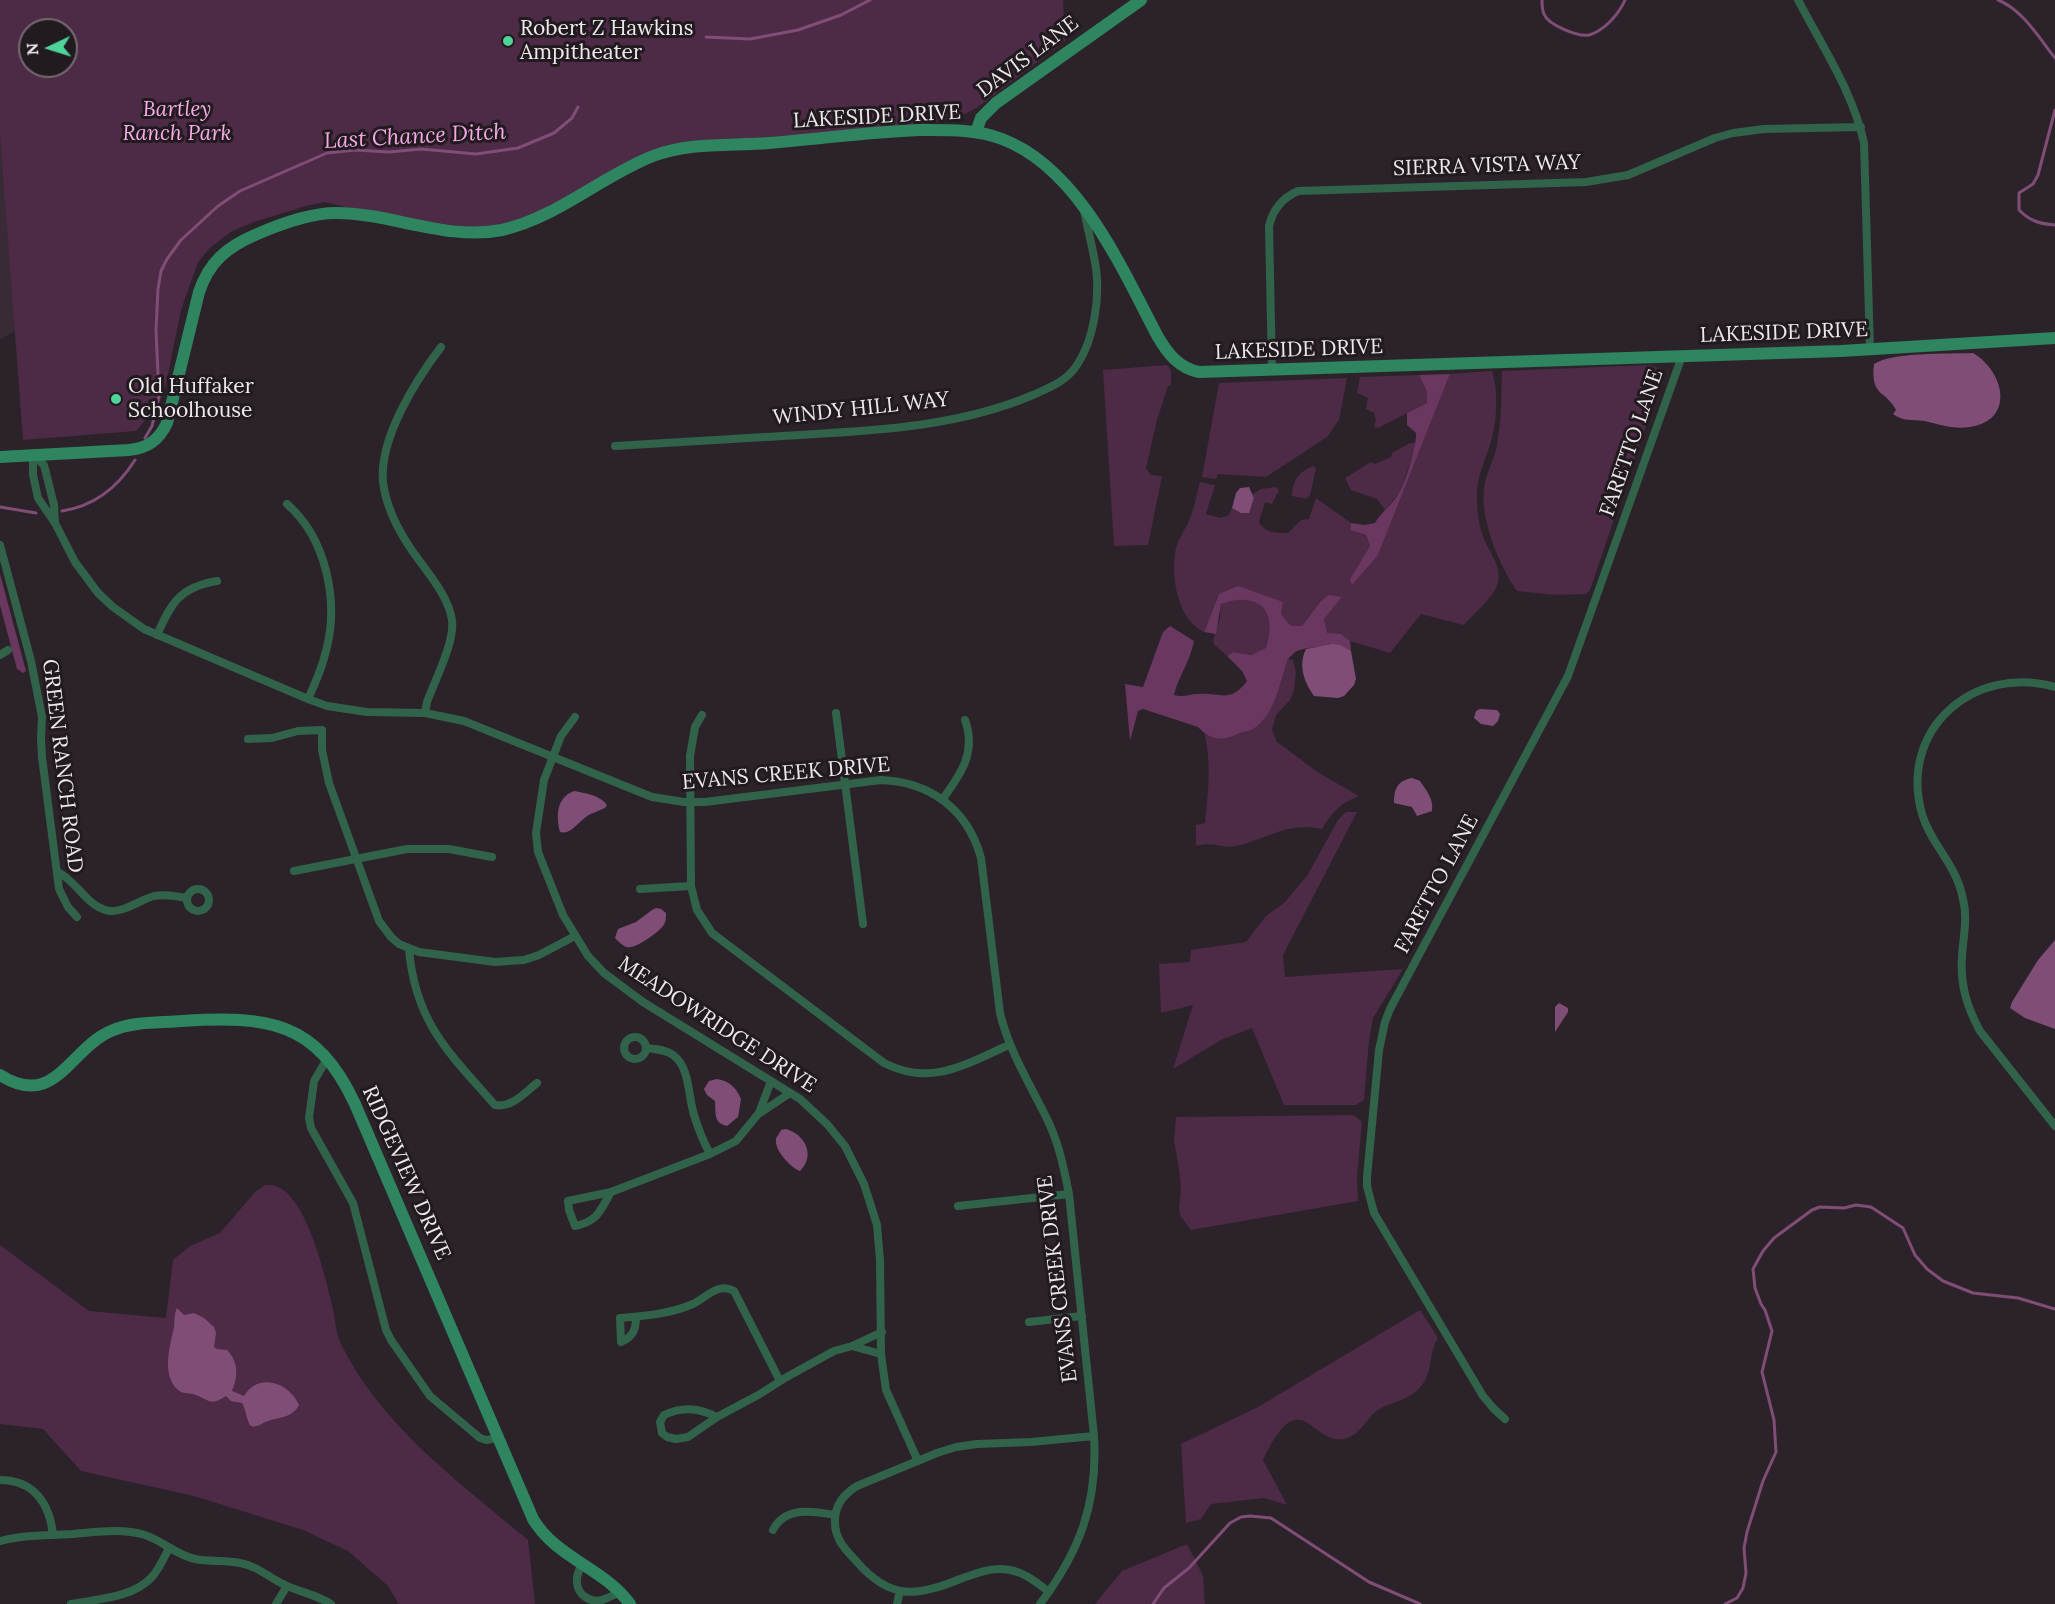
<!DOCTYPE html>
<html>
<head>
<meta charset="utf-8">
<style>
	body { margin:0 }
	#map { position:relative; width:2055px; height:1604px; overflow:hidden; background:#2b2329; font-family:Lora,serif }
	canvas { display:block }
	.north { position:absolute; left:18px; top:18px; width:60px; height:60px; box-sizing:border-box; background:#211a1f; border:2px solid #736c71; border-radius:50%; rotate:266deg; font-size:16px; font-weight:700; line-height:24px; text-align:center; color:#ede8ec }
	.north::after { content:''; display:block; margin:auto; width:21px; height:27px; background:#4ed399; clip-path:polygon(50% 0,100% 100%,50% 72%,0 100%) }
</style>
</head>
<body>
<div id="map">
<canvas width="2055" height="1604"></canvas>
<div class="north">N</div>
</div>
<script>
const ctx = document.querySelector('canvas').getContext('2d');
ctx.lineJoin = 'round';
function paint(path, color) { ctx.fillStyle = color; ctx.fill(path, 'evenodd'); }
function trace(path, color, width, dash) { ctx.strokeStyle = color; ctx.lineWidth = width; ctx.lineCap = dash ? 'butt' : 'round'; ctx.setLineDash(dash || []); ctx.stroke(path); }
function write(font, color, halo, rows, align = 'center') {
  ctx.font = font + ' Lora,serif'; ctx.lineWidth = 6; ctx.setLineDash([]); ctx.textBaseline = 'middle'; ctx.strokeStyle = halo; ctx.fillStyle = color; for (const [text, x, y, turn = 0] of rows) {
    ctx.save(); ctx.translate(x, y); ctx.rotate((+turn || 0) * Math.PI / 180); ctx.textAlign = isNaN(turn) ? turn : align; if (halo) ctx.strokeText(text, 0, 0); ctx.fillText(text, 0, 0); ctx.restore();
  }
}
const built = new Path2D(`
	M0 135 16 330 0 340Z`);
const green = new Path2D(`
	M0 0H1063L1065 41 978 107 967 113 948 120 899 129 691 144 544 213 490 230 351 212 345 207 324 202 306 206 257 221 232 231 211 247 198 262 181 310 166 384 159 404 136 431 23 440 0 135ZM30 30H66V66H30Z
	M1167 365 1171 370V385L1168 386 1157 420 1146 468 1151 475 1162 476 1148 545 1114 546 1103 370Z
	M1650 365 1662 370 1663 375 1590 590 1586 594 1557 595 1517 591C1499 565 1480 520 1484 488 1486 475 1491 465 1495 453 1497 446 1498 438 1499 430 1502 410 1501 391 1502 371Z
	M1492 371C1499 393 1497 423 1490 445 1484 463 1476 478 1477 498 1477 511 1479 526 1484 539 1489 551 1502 567 1498 582 1494 598 1475 612 1464 625L1421 614 1390 653 1350 641 1341 634H1327L1324 619 1342 597 1320 602 1302 626H1291L1281 614 1282 602 1219 594 1204 632C1178 620 1171 579 1175 553 1177 541 1183 533 1188 523 1194 511 1196 496 1200 482L1215 485 1206 514 1221 518 1229 515 1232 508 1241 513 1252 506 1254 498 1253 494 1261 489 1276 487 1279 490 1272 504 1265 502 1259 522C1265 533 1276 533 1288 533L1301 520 1309 519 1316 498 1351 523 1350 530 1366 535 1370 546 1350 579 1378 555 1450 374Z
	M1419 375 1427 392V403L1378 428 1374 427 1376 420 1374 413 1366 409 1368 398 1357 393 1360 377Z
	M1347 378 1339 420 1327 437 1266 477 1218 474 1216 479 1202 477 1219 383Z
	M1410 443H1417L1400 492 1385 510 1377 499 1351 490 1345 478 1371 462 1375 464 1391 457 1392 453Z
	M1314 466 1316 469 1310 495 1306 499 1292 496C1292 482 1299 470 1314 466Z
	M1235 599C1241 599 1249 598 1254 601 1273 611 1272 631 1266 648L1251 655 1233 652 1227 656 1214 644 1213 640 1220 618 1221 604Z
	M1288 659 1293 660 1296 672 1294 690 1290 700 1276 715 1272 730 1277 742 1319 773 1359 796C1342 802 1330 814 1322 829 1286 822 1268 839 1236 846 1223 849 1213 841 1196 846V825L1205 823C1208 794 1212 761 1204 733 1223 741 1220 740 1239 733 1243 732 1248 731 1252 729 1275 716 1280 682 1288 659Z
	M1346 812H1357L1283 955 1285 977 1403 969 1373 1018 1369 1040 1364 1100 1356 1105H1284L1252 1028 1221 1040 1173 1069 1193 1005 1161 1013 1159 964 1190 962 1191 950 1246 942 1266 916 1284 903 1307 876 1338 820Z
	M1354 1115 1362 1122 1357 1176 1358 1201 1191 1230 1181 1217 1179 1209 1181 1189 1179 1169 1174 1140 1176 1117Z
	M265 1185C269 1185 274 1185 278 1187 308 1200 326 1279 333 1309 335 1320 336 1334 341 1344 381 1426 460 1483 528 1540L535 1604H399L387 1585 348 1551 303 1530 194 1496 81 1471 43 1429 0 1424V1245L89 1311 166 1318 173 1260 190 1246 220 1233 255 1192Z
	M1420 1310 1438 1338C1429 1351 1433 1368 1424 1382 1412 1401 1394 1400 1378 1410 1366 1418 1361 1434 1347 1438 1312 1450 1302 1377 1263 1460L1287 1505 1264 1498 1211 1504 1201 1519 1186 1523 1181 1444 1258 1407Z
	M1187 1544 1203 1576 1205 1604H1095L1122 1571Z`);
const forest = new Path2D(`
	M1450 374 1378 555 1352 585 1350 579 1370 546 1366 535 1350 530 1351 523 1364 525 1375 523C1381 512 1393 504 1399 493 1406 481 1417 445 1416 433L1407 425V413L1427 403V392L1419 375Z
	M0 574 26 671 23 673 17 669 0 605Z
	M1238 586 1283 602 1281 614 1291 626H1302L1320 602 1329 595 1342 597 1324 619 1327 633 1341 634 1350 641 1351 651C1341 643 1306 646 1295 652 1294 653 1289 658 1288 659 1280 682 1275 716 1253 729 1247 732 1240 732 1235 735 1221 742 1209 739 1198 727L1143 709 1138 711 1130 741 1125 684 1143 687 1163 632 1170 626 1194 641C1190 662 1179 675 1174 695 1184 698 1189 694 1198 694 1220 692 1230 704 1247 681L1242 671 1227 656 1233 652 1251 655 1266 648C1278 611 1259 590 1221 604L1216 634 1204 632 1219 594Z`);
const water = new Path2D(`
	M1973 353C2004 371 2016 420 1970 427 1953 430 1939 424 1924 421 1912 419 1904 422 1893 414L1896 410C1886 390 1870 397 1874 364 1893 352 1948 354 1973 353Z
	M1249 487 1254 498 1249 513H1241L1232 508 1236 493 1240 488Z
	M1333 644 1340 645 1351 651 1356 679 1354 685 1344 696 1338 698 1314 696C1304 682 1298 665 1306 649Z
	M1480 709 1497 710 1500 714 1498 721 1493 726 1481 724 1474 718 1476 711Z
	M1412 778 1420 781C1426 790 1434 799 1432 811L1417 816 1412 807 1394 803C1394 789 1397 781 1412 778Z
	M574 791C585 793 600 795 607 805L605 808C599 811 591 813 586 817 577 823 571 835 560 832 556 816 556 798 574 791Z
	M656 908 661 909 666 913C666 918 666 922 663 926 658 933 634 950 626 947 622 945 618 941 615 938L618 929 636 922 652 910Z
	M2055 940V1029L2025 1018 2010 1008 2012 1002 2038 960Z
	M1559 1003 1568 1008V1012L1555 1032V1007Z
	M717 1079C729 1081 736 1087 741 1099L738 1117 727 1126C713 1123 716 1113 715 1101L707 1095 704 1089 709 1081Z
	M786 1129C805 1134 816 1156 800 1171 791 1168 774 1150 776 1139 776 1138 781 1131 781 1130Z
	M177 1308 184 1315 194 1313 204 1318 214 1327 216 1333 214 1347 217 1349 227 1350C239 1362 238 1377 232 1391L244 1396C258 1372 289 1382 299 1405 292 1419 277 1417 265 1422 261 1424 256 1428 251 1426 247 1423 246 1409 242 1403L231 1401 226 1396C210 1406 211 1401 196 1395 190 1392 184 1395 178 1390 161 1375 170 1346 174 1327 175 1320 174 1314 177 1308Z`);
const stream = new Path2D(`
	M1542 0C1542 4 1542 10 1544 14 1548 25 1578 37 1589 35 1604 31 1619 14 1625 0
	M1998 0C2022 9 2040 39 2055 58
	M706 37 750 39 798 30 841 15 870 0
	M2055 110 2038 175 2033 184 2019 193V210C2030 221 2040 224 2055 225
	M145 438 152 426 159 396 156 330 158 289 161 271 167 259 181 240 218 206 240 191 327 153 355 150 389 152 421 149 476 154 518 148 554 133 572 118 578 107
	M0 507 36 513
	M62 511C95 506 118 487 135 460
	M1153 1604 1164 1588 1189 1568 1230 1523 1241 1517 1250 1516 1271 1518 1369 1582 1420 1604
	M1725 1604 1737 1598 1743 1588 1746 1573 1744 1548 1747 1532 1763 1481 1776 1452 1774 1420 1762 1372 1772 1331 1765 1310 1761 1304 1755 1288 1753 1269 1763 1251 1774 1238 1812 1210 1820 1207 1844 1208 1856 1205 1871 1207 1903 1228 1915 1255 1927 1269 1943 1281 1973 1293 2018 1298 2055 1309`);
const street = new Path2D(`
	M1798 0C1822 46 1853 92 1864 143L1870 349
	M1272 371 1269 226C1273 209 1282 198 1298 191L1586 182 1628 175 1715 138 1733 133 1764 129 1861 127
	M615 446C665 443 715 440 765 437 855 431 948 431 1033 395 1049 388 1067 381 1077 365 1094 340 1100 298 1096 268 1093 249 1088 230 1084 211
	M33 455V475L38 498 55 523 75 562 98 593 113 607 144 629 308 699 327 706 367 712 425 713 464 721 652 797 684 802H705L881 780C931 782 968 810 981 858L1000 1013C1009 1051 1030 1084 1047 1119 1059 1143 1064 1169 1069 1194L1094 1436C1098 1503 1080 1551 1040 1604
	M33 455 44 465 54 505 55 523
	M287 504C327 539 339 602 326 651 322 668 315 684 308 699
	M0 545 31 661 42 717 41 738 42 757 59 889 68 907 77 917
	M157 635C171 603 180 587 217 581
	M0 655 8 650
	M2055 687C1974 664 1898 729 1922 814 1931 845 1956 863 1963 899 1968 919 1963 937 1962 957 1960 985 1967 1007 1980 1031L2055 1126
	M425 713 427 702C435 680 455 642 452 620 448 594 425 570 411 549 398 530 386 506 383 482 379 438 416 380 441 347
	M836 713 863 924
	M702 715 695 727 690 756 691 886 697 910 712 933 884 1063C931 1087 966 1064 1009 1045
	M575 717 561 736 544 780 536 833 538 852 563 915 588 956 604 973 643 1002 800 1099 827 1124 845 1146 864 1184 877 1225 880 1260 881 1354 886 1390 918 1461
	M248 739 272 738 298 731 322 730V750L329 783 379 921 391 937 399 944 419 952 495 962 524 960 539 955 575 936
	M942 800C960 775 977 753 965 720
	M294 871 407 849H449L492 857
	M58 872C76 881 86 904 105 910 121 915 139 900 154 896 165 894 175 896 187 898
	M187 900a11 11 0 1 1 22 0a11 11 0 1 1-22 0Z
	M640 889 691 886
	M409 949C415 1022 449 1053 495 1105 512 1108 524 1093 537 1083
	M624 1048a11 11 0 1 1 22 0a11 11 0 1 1-22 0Z
	M646 1048C655 1049 665 1049 673 1055 690 1067 688 1096 694 1115 698 1128 703 1141 710 1154
	M327 1059 314 1081 309 1118 311 1128 353 1203 386 1330 391 1340 430 1396 480 1438 486 1440 498 1438
	M760 1113 790 1093
	M611 1192C600 1211 598 1221 575 1226L569 1210 568 1201 611 1192 710 1154 736 1141 759 1113 771 1081
	M958 1206 1069 1194
	M636 1317C636 1329 633 1337 621 1342L620 1318C644 1316 670 1314 693 1304 707 1297 718 1282 734 1291L780 1381
	M1029 1322 1082 1316
	M852 1346 881 1354
	M717 1417C699 1408 683 1406 664 1415L660 1422 662 1433 667 1437 676 1439 688 1437 717 1417 760 1394 785 1378 834 1351 852 1346 882 1332
	M1505 1419 1494 1409 1483 1396 1374 1213 1367 1186V1177L1379 1050 1385 1022 1390 1009 1568 676 1682 356
	M0 1480C34 1480 50 1504 53 1535
	M773 1530C785 1506 813 1511 835 1515
	M0 1541C24 1535 49 1535 73 1534 97 1532 122 1528 145 1535 163 1541 176 1555 195 1559 210 1562 225 1560 240 1563 258 1566 269 1578 285 1585 300 1592 317 1595 331 1604
	M582 1564C579 1570 576 1576 577 1583 578 1595 590 1603 602 1600 608 1598 614 1595 620 1592
	M1049 1592C1034 1580 1020 1569 1000 1569 986 1569 974 1574 960 1579 917 1597 890 1600 857 1562 847 1551 835 1540 835 1523 834 1506 844 1494 857 1486L937 1453 956 1447 977 1444 1031 1442 1094 1436
	M71 1604C97 1599 133 1598 152 1577 159 1569 164 1558 169 1548
	M276 1604 287 1586
	M897 1604 900 1591`);
const secondary = new Path2D(`
	M976 132 981 118 996 103 1141 0
	M0 457 129 450C148 448 159 440 167 423L199 292C209 262 227 247 255 235 280 224 309 213 336 213 391 213 447 241 502 230 556 218 602 176 653 156 689 142 731 146 769 143 819 139 869 132 919 130 947 130 976 129 1002 139 1079 168 1122 269 1158 337 1168 354 1179 368 1199 372L1841 351 2055 338
	M0 1075C55 1110 69 1049 111 1031 133 1021 158 1023 182 1021 267 1016 316 1020 355 1104L533 1519C556 1558 604 1568 630 1604`);
const markers = [
	[508,41,6,"#4ed399"],
	[116,399,6,"#4ed399"]
];
const poiNames = [
	["Robert Z Hawkins",520,29],
	["Ampitheater",520,53],
	["Old Huffaker",128,387],
	["Schoolhouse",128,411]
];
const streetNames = [
	["DAVIS LANE",1028,57,-37],
	["LAKESIDE DRIVE",877,117,-3],
	["SIERRA VISTA WAY",1487,166,-2],
	["LAKESIDE DRIVE",1784,333,-2],
	["LAKESIDE DRIVE",1299,350,-2],
	["WINDY HILL WAY",861,409,-6],
	["FARETTO LANE",1632,443,-71],
	["GREEN RANCH ROAD",62,766,83],
	["EVANS CREEK DRIVE",786,774,-5],
	["FARETTO LANE",1437,884,-62],
	["MEADOWRIDGE DRIVE",717,1025,33],
	["RIDGEVIEW DRIVE",406,1173,66],
	["EVANS CREEK DRIVE",1058,1279,-97]
];
const parkNames = [
	["Bartley",177,110],
	["Ranch Park",177,134]
];
const waterNames = [
	["Last Chance Ditch",415,137,-3]
];
paint(built, '#382b35');
paint(green, '#4d2a46');
paint(forest, '#693760');
paint(water, '#804d77');
trace(stream, '#804d77', 3);
trace(street, '#31634b', 8);
trace(secondary, '#2e855f', 12);
for (const [x, y, r, color] of markers) { const dot = new Path2D(); dot.arc(x, y, r, 0, 2 * Math.PI); ctx.fillStyle = color; ctx.fill(dot); trace(dot, '#211a1f', 2); }
write('21px', '#ede8ec', '#211a1f', poiNames, 'left');
write('21px', '#ede8ec', '#211a1f', streetNames);
write('italic 21px', '#f8aae9', '#211a1f', parkNames);
write('italic 22px', '#f5a7e6', '#211a1f', waterNames);
</script>
</body>
</html>
